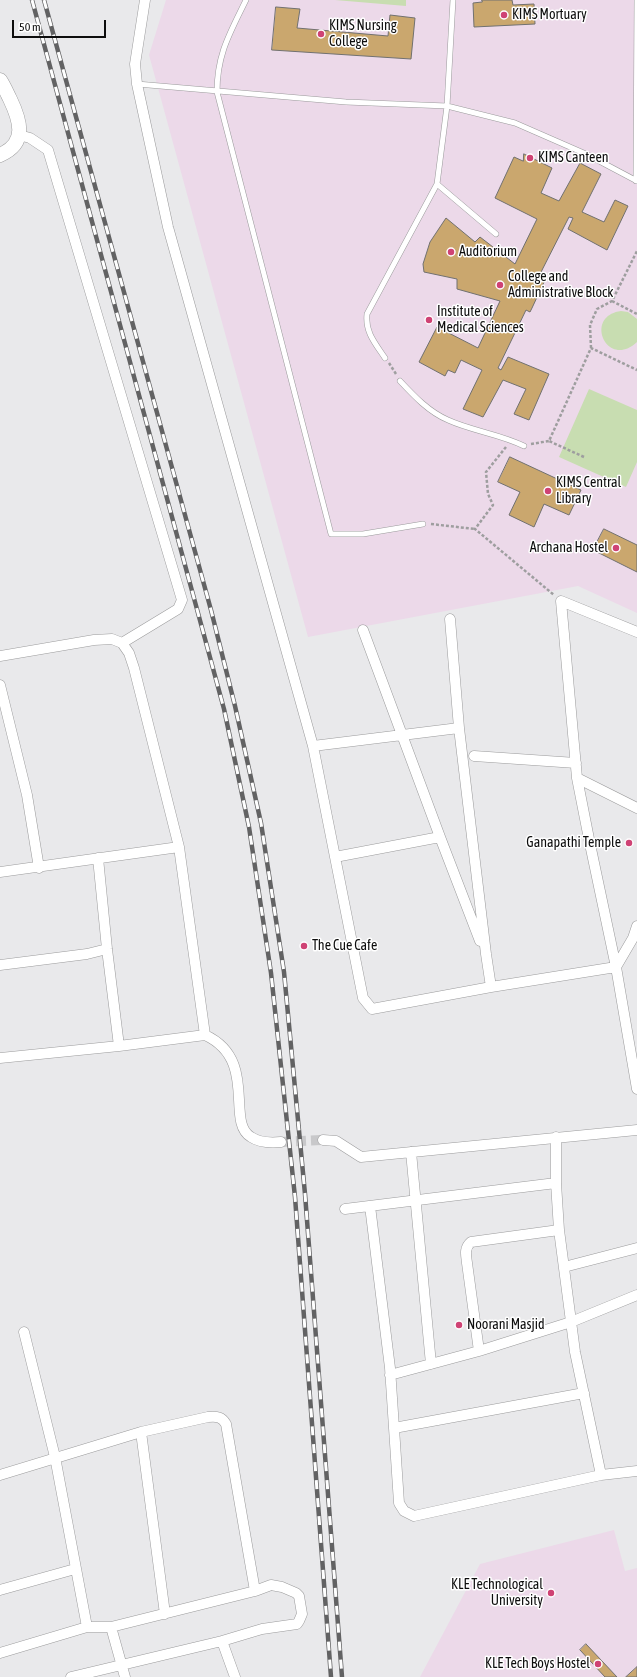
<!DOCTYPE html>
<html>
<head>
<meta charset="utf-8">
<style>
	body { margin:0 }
	#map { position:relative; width:637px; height:1677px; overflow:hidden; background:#e9e9eb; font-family:"Asap Condensed",sans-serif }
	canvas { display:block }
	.scale { position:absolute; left:12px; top:20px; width:94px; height:18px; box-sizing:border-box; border:2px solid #0d0d0d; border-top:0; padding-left:5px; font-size:12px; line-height:14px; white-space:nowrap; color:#0d0d0d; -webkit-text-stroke:3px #fff; paint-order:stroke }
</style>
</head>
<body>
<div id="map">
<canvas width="637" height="1677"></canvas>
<div class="scale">50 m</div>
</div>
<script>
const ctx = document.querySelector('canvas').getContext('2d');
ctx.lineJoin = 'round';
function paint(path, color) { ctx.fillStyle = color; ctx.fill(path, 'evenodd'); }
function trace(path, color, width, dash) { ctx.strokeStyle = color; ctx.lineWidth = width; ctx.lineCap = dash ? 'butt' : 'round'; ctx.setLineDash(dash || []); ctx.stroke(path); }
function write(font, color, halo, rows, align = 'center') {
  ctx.font = font + ' "Asap Condensed",sans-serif'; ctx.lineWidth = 3; ctx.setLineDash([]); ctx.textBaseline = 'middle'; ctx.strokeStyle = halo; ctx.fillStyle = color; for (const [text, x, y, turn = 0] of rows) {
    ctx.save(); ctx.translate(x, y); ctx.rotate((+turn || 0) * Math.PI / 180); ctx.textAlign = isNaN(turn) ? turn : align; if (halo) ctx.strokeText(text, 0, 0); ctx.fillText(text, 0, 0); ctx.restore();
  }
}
const education = new Path2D(`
	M166 0H637V613L578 586 308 637 149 55Z
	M614 1530 625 1571 637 1568V1677H420L480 1564Z`);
const green = new Path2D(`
	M335 0H406V6Z
	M621 311 628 312 637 319V342C607 370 583 316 621 311Z
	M589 389 637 410V462L626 487 559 457Z`);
const building = new Path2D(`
	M482 0H512L513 5 534 4 535 24 474 27 473 3 482 2Z
	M276 7 300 9 297 28 388 36 390 15 415 18 411 59 272 50Z
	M524 154 552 168 541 193 559 201 580 163 601 174 582 212 604 222 615 200 628 206 607 250 568 229 573 218 569 217 538 278 545 280 532 308 530 312 526 310 498 368 501 370 508 357 549 374 529 420 514 414 526 389 503 380 483 417 463 409 482 370 461 360 455 373 448 370 445 376 419 362 437 327 478 348 500 301 457 289V279L424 272 423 264 430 242 446 218 475 242 480 237 515 264 537 219 495 198 514 157 523 161Z
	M510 457 581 490 569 515 544 504 534 527 509 515 520 492 498 482Z
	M604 529 637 545V572L593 550Z
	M586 1644 617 1677H605L580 1650Z
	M637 1667V1677H626Z`);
const streetTunnel = new Path2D(`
	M281 1142 323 1140`);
const path = new Path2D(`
	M612 301 637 314
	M591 348 590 325 597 309 612 301 637 251
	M389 363 396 374
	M531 444 549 441
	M506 447 486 472 488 494 493 505 475 529 554 595
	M584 457 549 441 591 348 637 370
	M431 524 475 529`);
const lane = new Path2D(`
	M246 0C230 33 217 54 217 92L331 534H363L423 524
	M137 84 346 102 447 106 515 123 586 154 637 181
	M636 181 637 0
	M437 184 496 234
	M385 358C375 343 365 332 367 314L437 184 447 106 453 0
	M400 381C414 396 429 412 448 420 472 431 500 434 524 446`);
const street = new Path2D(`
	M145 0 135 64 137 84 168 227 313 746 363 998 372 1009 491 987 616 967 590 844 577 778 561 601 637 632
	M19 135 30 138 48 150 182 600 178 609 122 643
	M450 619 459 728
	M363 630 440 837 480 941
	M0 656 94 640 112 639 122 643 129 653 134 668 179 847 205 1035
	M0 685 27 795 39 868
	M313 746 459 728 486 954 491 987
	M474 756 576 763
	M577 778 637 808
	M335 857 440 837
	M98 858 107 949 119 1046
	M0 872 179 847
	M637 926 633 938 616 967 637 1089
	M0 965 87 954 107 949
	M0 1058 119 1046 205 1035C259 1060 225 1122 251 1137 260 1143 271 1143 281 1142
	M323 1140 336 1141 361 1157 637 1130
	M411 1152 431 1364
	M556 1183 559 1230 575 1352 601 1475 637 1471
	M370 1206 390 1368 399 1503 404 1511 414 1516 601 1475
	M345 1209 556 1183V1137
	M564 1267 637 1248
	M479 1351 467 1263C466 1255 464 1248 471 1242L559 1230
	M390 1375 479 1351 571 1322 637 1295
	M394 1428 584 1393
	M141 1432 165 1614
	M0 1475 141 1432 208 1417C217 1416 222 1417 226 1424L255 1591
	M0 1590 75 1569
	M87 1627H111L125 1677
	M111 1627 255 1591 271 1585 282 1587 296 1593 299 1596 302 1614 299 1621 297 1624 262 1629 222 1641 235 1677
	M0 1653 87 1627 55 1457 24 1332
	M71 1677 222 1641`);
const secondary = new Path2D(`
	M0 80C4 86 7 93 10 99 20 120 28 143 0 155`);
const rail = new Path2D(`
	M32 0 224 709 249 827 271 973 295 1197 331 1677
	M44 0 211 610 235 706 261 823 284 972 305 1194 342 1677`);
const markers = [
	[504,15,4,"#cf4274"],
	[321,34,4,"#cf4274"],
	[530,158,4,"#cf4274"],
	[451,252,4,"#cf4274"],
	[500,285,4,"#cf4274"],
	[429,320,4,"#cf4274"],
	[548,491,4,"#cf4274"],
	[616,548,4,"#cf4274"],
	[629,843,4,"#cf4274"],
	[304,946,4,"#cf4274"],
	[459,1325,4,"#cf4274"],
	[551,1593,4,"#cf4274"],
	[598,1664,4,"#cf4274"]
];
const poiNames = [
	["KIMS Mortuary",512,15],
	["KIMS Nursing",329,26],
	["College",329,42],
	["KIMS Canteen",538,158],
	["Auditorium",459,252],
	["College and",508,277],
	["Administrative Block",508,293],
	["Institute of",437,312],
	["Medical Sciences",437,328],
	["KIMS Central",556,483],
	["Library",556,499],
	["Archana Hostel",608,548,"right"],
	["Ganapathi Temple",621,843,"right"],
	["The Cue Cafe",312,946],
	["Noorani Masjid",467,1325],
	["KLE Technological",543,1585,"right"],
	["University",543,1601,"right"],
	["KLE Tech Boys Hostel",590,1664,"right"]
];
paint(education, '#ecd9e9');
paint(green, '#c8ddb1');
paint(building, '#caa76e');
trace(building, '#717170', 1);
trace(streetTunnel, '#c8c8ca', 10, [10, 5]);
trace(lane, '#9b9b9c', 6);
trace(street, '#9b9b9c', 11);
trace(secondary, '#9b9b9c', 15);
trace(path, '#9e9e9f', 2.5, [3, 2]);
trace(lane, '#fff', 5);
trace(street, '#fff', 10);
trace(secondary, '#fff', 14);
trace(rail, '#626263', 4.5);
trace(rail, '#fff', 3, [9]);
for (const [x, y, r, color] of markers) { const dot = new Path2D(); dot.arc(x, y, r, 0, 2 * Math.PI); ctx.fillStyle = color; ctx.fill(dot); trace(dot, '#fff', 1.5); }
write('14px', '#0d0d0d', '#fff', poiNames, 'left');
</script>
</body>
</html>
